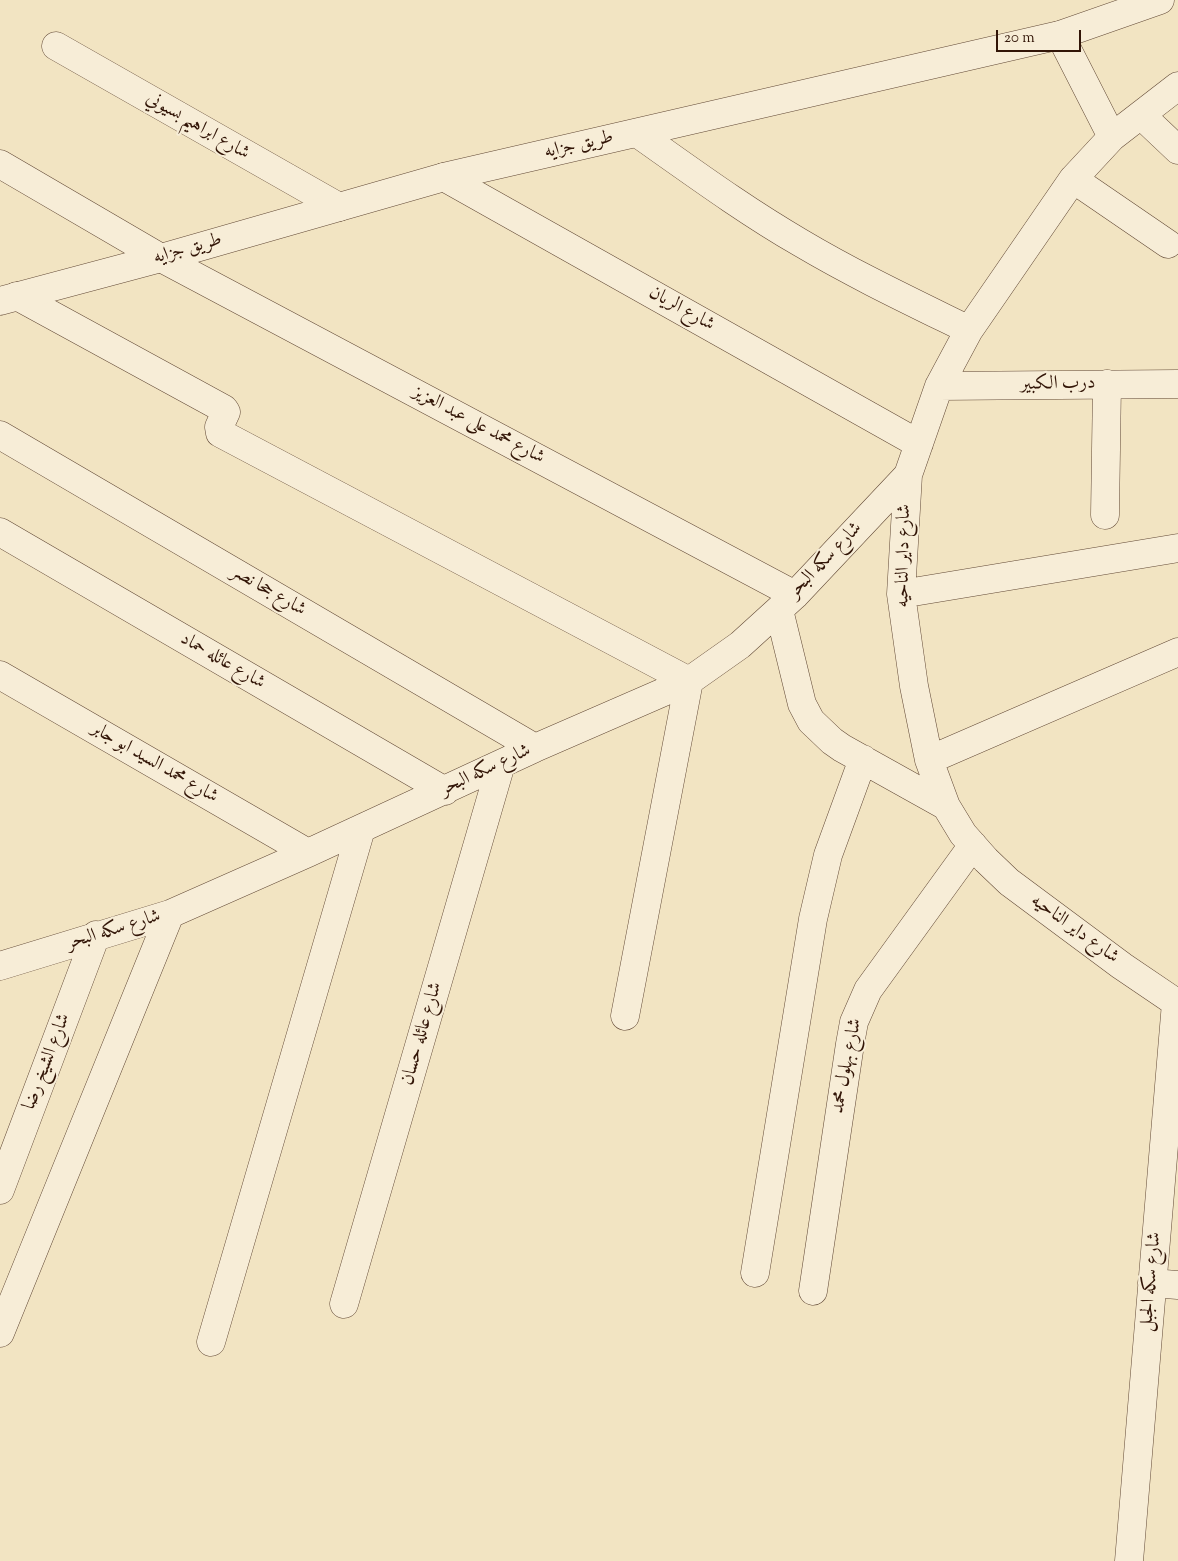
<!DOCTYPE html>
<html>
<head>
<meta charset="utf-8">
<style>
	body { margin:0 }
	#map { position:relative; width:1178px; height:1561px; overflow:hidden; background:#f2e4c2; font-family:"Sorts Mill Goudy",serif }
	canvas { display:block }
	.scale { position:absolute; left:996px; top:30px; width:85px; height:22px; box-sizing:border-box; border:2px solid #321507; border-top:0; padding-left:6px; font-size:15px; line-height:18px; white-space:nowrap; color:#321507; -webkit-text-stroke:4px #f7edd7; paint-order:stroke }
</style>
</head>
<body>
<div id="map">
<canvas width="1178" height="1561"></canvas>
<div class="scale">20 m</div>
</div>
<script>
const ctx = document.querySelector('canvas').getContext('2d');
ctx.lineJoin = 'round';
function trace(path, color, width, dash) { ctx.strokeStyle = color; ctx.lineWidth = width; ctx.lineCap = dash ? 'butt' : 'round'; ctx.setLineDash(dash || []); ctx.stroke(path); }
function write(font, color, halo, rows, align = 'center') {
  ctx.font = font + ' "Sorts Mill Goudy",Amiri,serif'; ctx.lineWidth = 4; ctx.setLineDash([]); ctx.textBaseline = 'middle'; ctx.strokeStyle = halo; ctx.fillStyle = color; for (const [text, x, y, turn = 0] of rows) {
    ctx.save(); ctx.translate(x, y); ctx.rotate((+turn || 0) * Math.PI / 180); ctx.textAlign = isNaN(turn) ? turn : align; if (halo) ctx.strokeText(text, 0, 0); ctx.fillText(text, 0, 0); ctx.restore();
  }
}
const minor = new Path2D(`
	M1060 35 1112 137
	M56 46 339 207
	M1178 86 1112 137 1073 179 969 330 939 386 908 475 901 594 914 686 929 760 946 806 963 834 986 860 1009 882 1122 966 1178 1004
	M1141 115 1178 150
	M637 133C691 171 744 210 801 243 855 275 912 302 969 330
	M0 164 161 258 795 595
	M444 177 919 444
	M1073 179 1168 244
	M17 296 224 409 226 412 219 427 220 433 689 681 625 1016
	M939 386 1178 384
	M0 435 535 748
	M1105 515 1107 384
	M0 532 445 791
	M901 594 1178 548
	M779 610 802 704 811 721 832 741 842 748 946 806
	M0 675 308 853
	M929 760 1178 652
	M0 966 170 914 308 853 535 748 689 681 740 645 795 595 908 475
	M0 1190 96 935
	M755 1273 813 919 828 855 863 759
	M1152 1283 1178 1285
	M813 1291 850 1044 854 1022 868 990 973 845
	M344 1304 501 764
	M0 1333 170 914
	M211 1342 361 829
	M1129 1561 1176 1003`);
const tertiary = new Path2D(`
	M0 301 161 258 444 177 1060 35 1160 0`);
const streetNames = [
	["شارع ابراهيم بسيوني",197,127,30],
	["طريق جزايه",579,146,-13],
	["طريق جزايه",188,250,-16],
	["شارع الريان",681,310,29],
	["درب الكبير",1058,385,-1],
	["شارع محمد على عبد العزيز",478,426,28],
	["شارع داير الناحيه",905,556,-89],
	["شارع سكه البحر",826,561,-46],
	["شارع جحا نصر",268,592,30],
	["شارع عائله حماد",222,662,30],
	["شارع محمد السيد ابو جابر",154,764,30],
	["شارع سكه البحر",486,771,-25],
	["شارع داير الناحيه",1074,930,36],
	["شارع سكه البحر",114,931,-17],
	["شارع عائله حسان",423,1034,-74],
	["شارع الشيخ رضا",48,1062,-69],
	["شارع بهلول محمد",848,1066,-79],
	["شارع سكه الجبل",1152,1282,-85]
];
trace(minor, '#624936', 29);
trace(tertiary, '#624936', 29);
trace(minor, '#f7edd7', 28);
trace(tertiary, '#f7edd7', 28);
write('19px', '#321507', '#f7edd7', streetNames);
</script>
</body>
</html>
